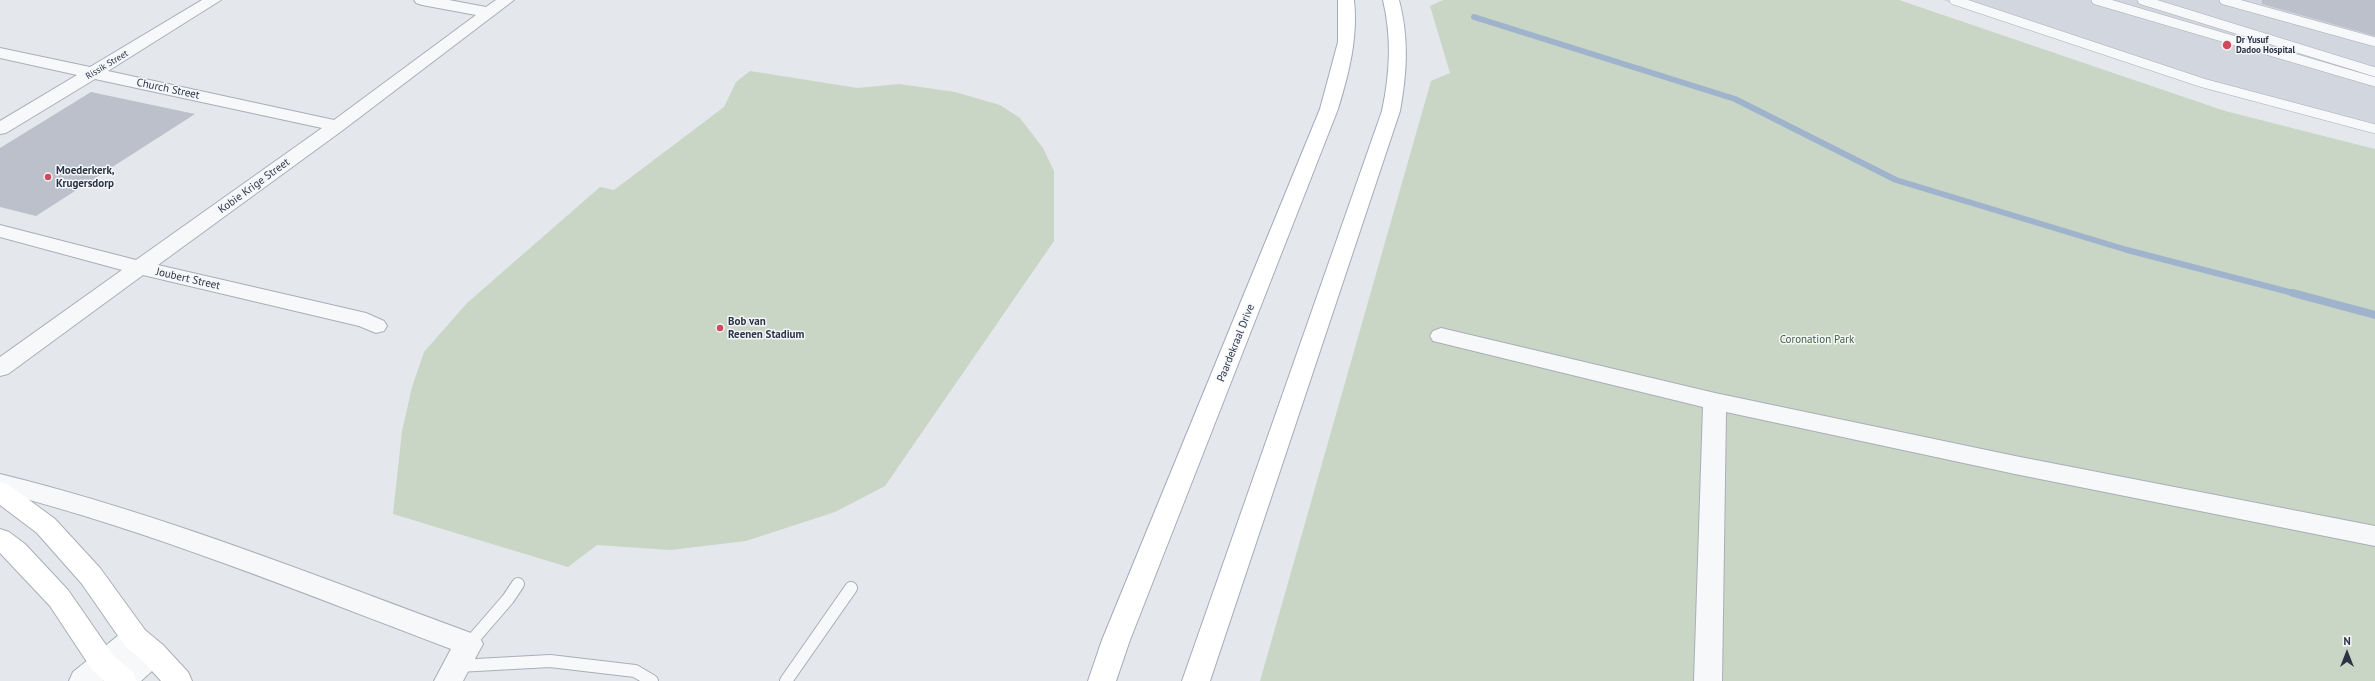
<!DOCTYPE html>
<html>
<head>
<meta charset="utf-8">
<style>
	body { margin:0 }
	#map { position:relative; width:2375px; height:681px; overflow:hidden; background:#e4e7ec; font-family:"PT Sans",sans-serif }
	canvas { display:block }
	.north { position:absolute; left:2327px; top:633px; width:40px; height:40px; -webkit-text-stroke:3px #f4f6f9; paint-order:stroke; rotate:0deg; font-size:11px; font-weight:700; line-height:16px; text-align:center; color:#2b3445 }
	.north::after { content:''; display:block; margin:auto; width:14px; height:18px; background:#2b3445; clip-path:polygon(50% 0,100% 100%,50% 72%,0 100%) }
</style>
</head>
<body>
<div id="map">
<canvas width="2375" height="681"></canvas>
<div class="north">N</div>
</div>
<script>
const ctx = document.querySelector('canvas').getContext('2d');
ctx.lineJoin = 'round';
function paint(path, color) { ctx.fillStyle = color; ctx.fill(path, 'evenodd'); }
function trace(path, color, width, dash) { ctx.strokeStyle = color; ctx.lineWidth = width; ctx.lineCap = dash ? 'butt' : 'round'; ctx.setLineDash(dash || []); ctx.stroke(path); }
function write(font, color, halo, rows, align = 'center') {
  ctx.font = font + ' "PT Sans",sans-serif'; ctx.lineWidth = 3; ctx.setLineDash([]); ctx.textBaseline = 'middle'; ctx.strokeStyle = halo; ctx.fillStyle = color; for (const [text, x, y, turn = 0] of rows) {
    ctx.save(); ctx.translate(x, y); ctx.rotate((+turn || 0) * Math.PI / 180); ctx.textAlign = isNaN(turn) ? turn : align; if (halo) ctx.strokeText(text, 0, 0); ctx.fillText(text, 0, 0); ctx.restore();
  }
}
const built = new Path2D(`
	M1943 0H2375V132L2214 91Z`);
const green = new Path2D(`
	M1443 0H1899L2225 111 2375 149V681H1260L1431 81 1450 73 1430 6Z
	M750 71 858 88 899 84 955 92 1000 105 1020 118 1043 148 1054 171V241L885 486 835 512 746 541 670 550 597 545 568 567 393 514 402 431 412 387 424 352 467 303 600 187 614 190 724 107 736 82Z`);
const streamFar1 = new Path2D(`
	M1474 17 1735 99 1896 180 2127 250 2297 294`);
const stream = new Path2D(`
	M2293 293 2375 315`);
const building = new Path2D(`
	M2262 0H2375V36L2262 4Z
	M91 92 195 114 36 216 0 207V148Z`);
const laneFar1 = new Path2D(`
	M1954 0 2203 83 2375 129
	M2096 0 2375 82
	M2142 0 2375 72
	M2224 0 2375 42`);
const lane = new Path2D(`
	M469 644 508 599 518 584
	M458 666 550 661 635 671 652 681
	M786 681 851 588`);
const street = new Path2D(`
	M202 0H221L108 71 334 120 476 15 422 5 416 3 414 0H449L486 7 496 0H514L343 130 158 265 366 313 384 321 387 326 384 331 376 333 359 326 143 275 8 374 0 376V357L122 270 0 237V225L136 260 322 128 95 79 6 133 0 134V121L77 75 0 58V48L90 67Z
	M1441 328 1715 393 2015 456 2375 526V546L2015 474 1726 412 1722 681H1694L1703 407 1433 341 1430 336 1433 331Z
	M0 474C163 514 321 578 479 636L483 644 463 681H434L451 649C303 593 154 532 0 492Z
	M135 626 145 630 149 638 146 644 153 641 163 645 167 653 163 661 141 681H108L111 674 103 681H69L73 672 125 630Z`);
const secondary = new Path2D(`
	M0 482 9 485 55 519 100 568 145 630 163 645 188 672 192 681H161L143 661 125 646 82 584 37 533 0 505Z
	M0 529 9 532 25 544 68 590 113 655 133 672 137 681H104L93 671 50 606 0 553Z`);
const primary = new Path2D(`
	M1338 0H1354C1358 38 1349 73 1338 109L1130 640 1116 681H1088L1102 640 1320 109 1338 42Z
	M1383 0H1399C1409 38 1407 73 1400 111L1210 681H1182L1382 111C1390 73 1392 38 1383 0Z`);
const markers = [
	[2227,45,5,"#d1495b"],
	[48,177,4,"#d1495b"],
	[720,328,4,"#d1495b"]
];
const farPoinames = [
	["Dr Yusuf",2236,40],
	["Dadoo Hospital",2236,50]
];
const farStreetnames = [
	["Rissik Street",107,65,-31]
];
const streetNames = [
	["Church Street",168,89,12],
	["Kobie Krige Street",254,186,-36],
	["Joubert Street",188,279,13],
	["Paardekraal Drive",1236,343,-68]
];
const poiNames = [
	["Moederkerk,",56,171],
	["Krugersdorp",56,184],
	["Bob van",728,322],
	["Reenen Stadium",728,335]
];
const parkNames = [
	["Coronation Park",1817,340]
];
paint(built, '#d2d6de');
paint(green, '#c9d6c5');
trace(streamFar1, '#9fb4cc', 6);
trace(stream, '#9fb4cc', 8);
paint(building, '#bbc0ca');
trace(laneFar1, '#a9aeb7', 10);
trace(lane, '#a9aeb7', 14);
trace(street, '#a9aeb7', 2);
trace(secondary, '#a9aeb7', 2);
trace(primary, '#a3abb8', 2);
trace(laneFar1, '#f7f8fa', 9);
trace(lane, '#f7f8fa', 12);
paint(street, '#f7f8fa');
paint(secondary, '#fff');
paint(primary, '#fff');
for (const [x, y, r, color] of markers) { const dot = new Path2D(); dot.arc(x, y, r, 0, 2 * Math.PI); ctx.fillStyle = color; ctx.fill(dot); trace(dot, '#f4f6f9', 1.5); }
write('bold 9px', '#2b3445', '#f4f6f9', farPoinames, 'left');
write('9px', '#2b3445', '#f4f6f9', farStreetnames);
write('11px', '#2b3445', '#f4f6f9', streetNames);
write('bold 11px', '#2b3445', '#f4f6f9', poiNames, 'left');
write('11px', '#3f6138', '#f4f6f9', parkNames);
</script>
</body>
</html>
